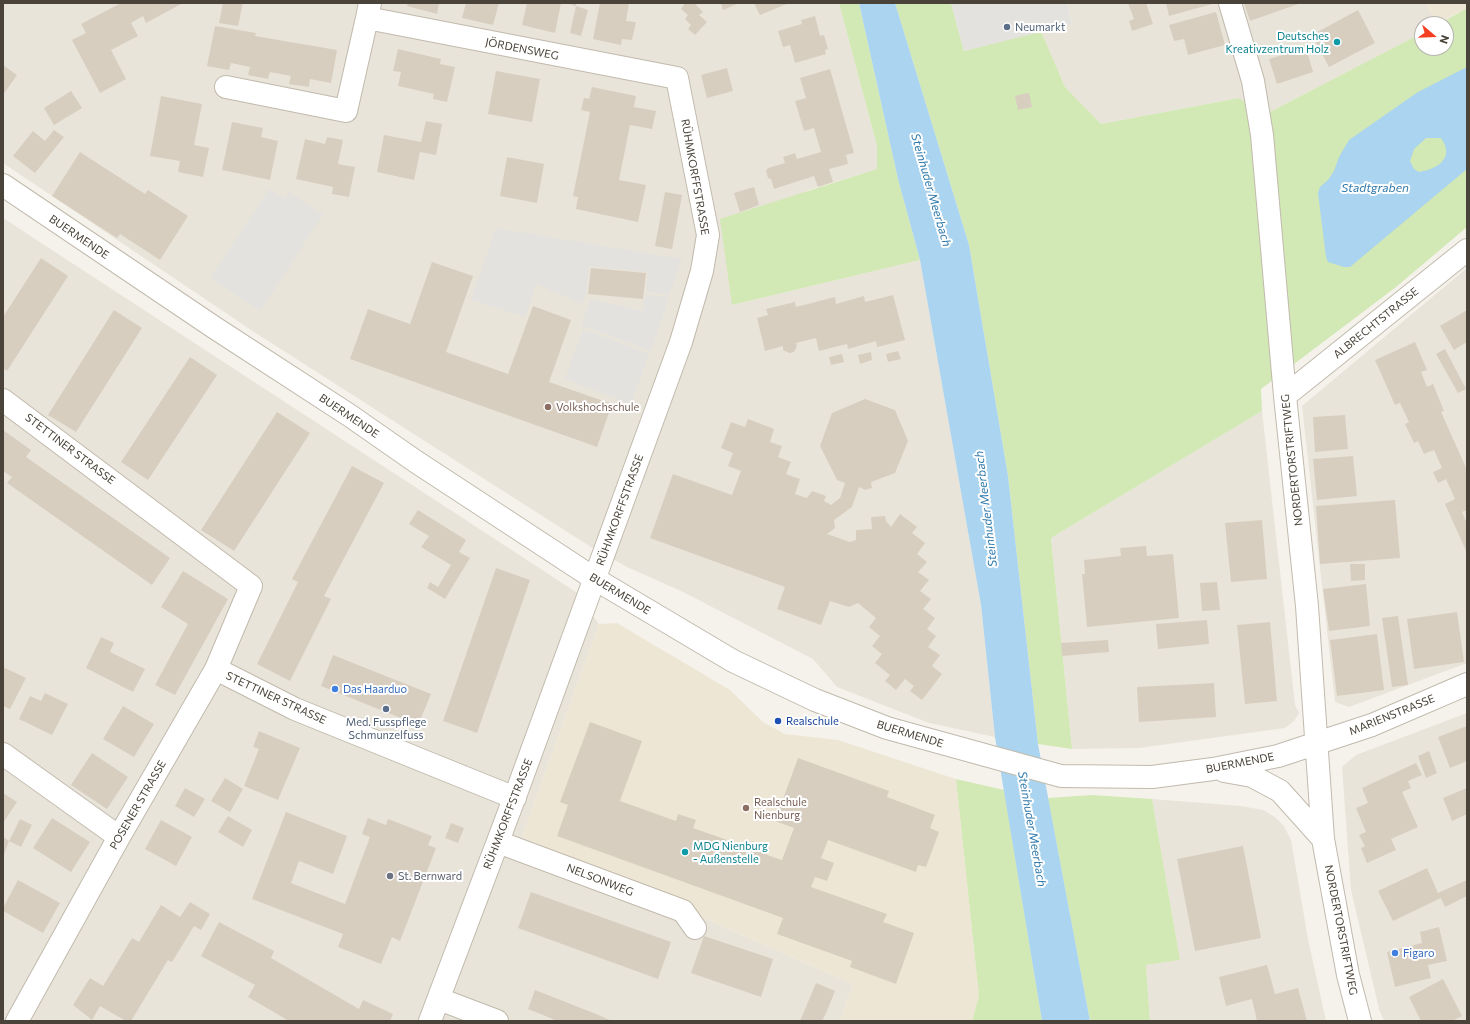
<!DOCTYPE html>
<html>
<head>
<meta charset="utf-8">
<style>
	body { margin:0 }
	#map { position:relative; width:1470px; height:1024px; overflow:hidden; background:#f5f2eb; font-family:Commissioner,sans-serif }
	canvas { display:block }
	.frame { position:absolute; inset:0; border:4px solid #494339; pointer-events:none }
	.north { position:absolute; left:1414px; top:16px; width:40px; height:40px; box-sizing:border-box; background:#fff; border:1px solid #b6b4b0; border-radius:50%; rotate:109deg; font-size:11px; font-weight:700; line-height:16px; text-align:center; color:#494339 }
	.north::after { content:''; display:block; margin:auto; width:14px; height:18px; background:#f53f22; clip-path:polygon(50% 0,100% 100%,50% 72%,0 100%) }
</style>
</head>
<body>
<div id="map">
<canvas width="1470" height="1024"></canvas>
<div class="frame"></div>
<div class="north">N</div>
</div>
<script>
const ctx = document.querySelector('canvas').getContext('2d');
ctx.lineJoin = 'round';
function paint(path, color) { ctx.fillStyle = color; ctx.fill(path, 'evenodd'); }
function trace(path, color, width, dash) { ctx.strokeStyle = color; ctx.lineWidth = width; ctx.lineCap = dash ? 'butt' : 'round'; ctx.setLineDash(dash || []); ctx.stroke(path); }
function write(font, color, halo, rows, align = 'center') {
  ctx.font = font + ' Commissioner,sans-serif'; ctx.lineWidth = 4; ctx.setLineDash([]); ctx.textBaseline = 'middle'; ctx.strokeStyle = halo; ctx.fillStyle = color; for (const [text, x, y, turn = 0] of rows) {
    ctx.save(); ctx.translate(x, y); ctx.rotate((+turn || 0) * Math.PI / 180); ctx.textAlign = isNaN(turn) ? turn : align; if (halo) ctx.strokeText(text, 0, 0); ctx.fillText(text, 0, 0); ctx.restore();
  }
}
const residential = new Path2D(`
	M3 3H839L877 146V169L806 191 732 305 920 260 981 605 995 737 929 723 837 687 813 659 683 592 627 567 591 547 254 332 3 163Z
	M1067 3H1426L1437 24H1422V33L1264 115 1239 98 1101 124 1065 87 1041 31 1072 24Z
	M3 218 576 592 599 624 522 837 853 984 840 1021H3Z
	M1467 268V663L1349 707 1335 702 1302 406Z
	M1262 411 1295 705 1299 713 1294 721 1285 728 1139 748 1072 749 1051 538Z
	M1467 713V1021H1384L1379 1009 1351 890 1342 767 1356 755Z
	M1152 799 1241 806 1263 810 1275 817 1284 826 1291 840 1308 939 1326 1021H1150L1146 965 1180 960Z`);
const education = new Path2D(`
	M1426 3H1467V8L1437 24Z
	M617 623 730 690 763 722 785 734 838 740 956 779 979 996 972 1021H840L853 984 522 837 599 624Z`);
const green = new Path2D(`
	M839 3H859L898 179 920 260 732 305 720 219 877 169V146Z
	M895 3H951L964 51 1041 31 1065 87 1101 124 1239 98 1264 115 1422 33V48H1446V24H1439L1467 8V227L1396 287 1261 389 1262 411 1051 538 1072 749 1038 744 1008 476 969 245Z
	M956 779 1004 790 1042 1021H972L979 996Z
	M1092 795 1152 799 1180 960 1146 965 1150 1021H1090L1048 798Z`);
const parking = new Path2D(`
	M951 3H1067L1072 24 964 51Z
	M269 189 285 199 289 192 323 215 260 311 210 278Z
	M496 228 682 259 669 295 646 291 648 272 589 266 586 293 582 304 536 284 525 317 471 300Z
	M645 294 669 298 651 351 581 325 591 299 643 311Z
	M583 329 649 354 631 404 565 379Z`);
const water = new Path2D(`
	M859 3H895L969 245 1008 476 1038 744 1090 1021H1042L995 737 981 605 920 260 898 179Z
	M1467 67V169L1350 267H1344L1328 262 1326 257 1318 193 1320 187 1328 180 1334 171 1339 157 1349 140 1418 92ZM1426 138H1441C1455 158 1438 169 1419 172L1414 169 1410 161 1414 149Z`);
const building = new Path2D(`
	M121 3H183L146 23 143 16 131 23 138 36 111 50 126 79 100 93 72 40 86 33 81 24Z
	M223 3H243L238 26 219 23Z
	M408 3H439L437 14 407 6Z
	M466 3H499L493 25 462 18Z
	M527 3H561L555 33 522 25Z
	M566 3H576V6L588 10 581 36 570 33 576 6Z
	M600 3H629L626 21 636 22 632 40 622 39 621 45 593 39Z
	M682 3H698L696 5 703 12 699 15 707 22 695 35 688 29 691 25 685 19 688 15 681 9 684 5Z
	M721 3H739L723 10Z
	M754 3H789L760 15Z
	M1128 3H1146L1153 24 1132 31 1129 21 1134 19Z
	M1166 3H1212V4L1169 16Z
	M1244 3H1301L1250 21Z
	M1358 10 1375 43 1329 67 1312 35Z
	M1216 12 1225 45 1188 55 1184 39 1174 41 1169 25Z
	M815 16 820 36 824 35 828 49 825 50 826 54 795 63 790 45 783 47 778 31 802 24 801 20Z
	M215 26 256 33 255 36 337 50 331 83 310 79 309 87 289 84 291 76 270 72 268 79 248 75 250 67 231 63 229 70 207 66Z
	M1306 48 1313 72 1277 84 1269 59Z
	M398 49 441 59 440 64 455 67 447 102 433 99 434 94 398 86 401 72 393 71Z
	M3 65 17 75 3 95Z
	M727 68 733 91 707 98 701 75Z
	M830 69 854 153 846 155 848 164 829 169 833 182 818 187 814 176 774 189 771 179 768 178 766 171 768 168 785 163 783 157 795 153 797 159 821 152 814 128 804 131 795 101 806 98 800 78Z
	M496 71 540 79 532 122 488 114Z
	M592 87 636 96 634 107 656 111 652 129 630 125 619 180 646 185 638 222 576 209 578 197 573 196 590 112 581 110 584 98 589 99Z
	M71 91 82 108 54 125 44 108Z
	M1029 93 1032 107 1018 110 1015 96Z
	M161 96 202 104 194 145 209 148 203 177 178 172 180 161 150 156Z
	M426 121 442 124 436 155 420 152 414 180 377 172 384 135 421 142Z
	M232 122 263 128 261 137 278 141 270 180 222 170Z
	M54 130 64 137 35 173 13 156 33 131 45 141Z
	M327 137 343 140 338 164 355 167 349 197 332 194 333 187 296 179 305 139 325 144Z
	M80 152 145 194 148 190 188 216 160 260 120 234 117 238 52 196Z
	M507 157 544 164 537 203 500 196Z
	M754 187 759 205 740 212 734 193Z
	M665 192 682 195 672 249 655 246Z
	M41 258 68 276 7 371 3 368V317Z
	M432 262 473 276 446 352 508 374 533 306 571 320 549 382 612 404 597 447 350 359 368 309 410 324Z
	M591 268 646 273 643 299 588 294Z
	M893 295 905 340 877 347 876 341 848 349 847 344 819 351 816 338 796 343 797 346 794 352 789 353 783 350V346L765 351 757 318 768 315 766 309 795 302 796 307 835 297 836 304 864 296 865 302Z
	M114 310 142 328 76 432 48 415Z
	M1467 310V342L1454 350 1440 326Z
	M1415 342 1427 370 1421 372 1427 387 1433 384 1444 411 1441 412 1467 470V510L1462 512 1467 524V553L1445 504 1455 499 1446 479 1438 483 1433 472 1442 468 1434 450 1424 454 1418 441 1414 443 1405 424 1409 422 1400 403 1395 405 1375 360Z
	M1445 349 1466 389 1458 393 1436 354Z
	M898 351 901 359 888 362 886 354Z
	M871 352 872 360 860 364 858 355Z
	M842 354 844 362 831 365 829 357Z
	M190 357 217 375 148 480 121 462Z
	M865 399 895 410 908 441 895 473 871 482 872 488 865 490 859 487 852 507 834 520 835 528 827 534 850 542 856 540V530L872 529 871 517 885 516 886 521 891 527 900 514 917 527 912 533 925 543 917 554 927 562 918 572 929 580 920 591 931 599 923 609 935 618 927 629 936 636 928 647 940 655 932 666 942 674 922 700 910 691 914 686 905 679 896 690 885 681 890 675 875 663 882 654 872 646 880 636 869 627 876 618 858 603 849 607 830 601 821 625 777 609 785 587 650 538 673 474 732 495 741 471 728 466 733 453 721 448 731 422 745 427 748 419 774 429 770 442 782 446 778 457 791 462 786 474 800 479 795 494 807 498 812 491 826 496 824 501 831 505 840 498 845 483 837 480 820 446 832 413Z
	M277 412 310 433 234 551 201 530Z
	M1345 415 1348 449 1315 452 1313 417Z
	M3 430 31 450 26 457 170 558 152 585 7 483 12 477 3 471Z
	M1353 456 1357 496 1317 500 1313 459Z
	M352 466 384 483 324 596 331 599 290 681 257 664 298 582 292 579Z
	M1395 500 1400 558 1320 564 1316 506Z
	M418 510 466 540 459 552 470 558 445 599 427 588 430 582 438 587 451 565 421 547 429 536 409 524Z
	M1262 520 1267 579 1231 582 1225 523Z
	M1146 546 1147 556 1173 554 1179 618 1087 627 1082 574H1085L1084 560 1121 556 1120 548Z
	M1350 564H1365V580L1351 581Z
	M496 568 530 580 477 733 443 721Z
	M183 571 228 599 175 695 155 685 188 624 161 607Z
	M1217 582 1220 610 1202 611 1200 583Z
	M1366 584 1370 626 1329 631 1323 589Z
	M1457 612 1464 662 1414 669 1407 619Z
	M1398 616 1408 685 1392 687 1382 618Z
	M1207 620 1209 644 1158 649 1156 624Z
	M1270 622 1277 701 1245 704 1237 625Z
	M1377 634 1384 690 1337 696 1330 640Z
	M101 637 114 643 110 652 145 669 133 692 86 668Z
	M1108 640 1109 652 1062 656 1061 643Z
	M333 655 431 694 418 725 321 686Z
	M3 667 26 678 10 709 3 706Z
	M1214 683 1216 717 1139 722 1137 687Z
	M45 693 68 704 52 735 19 719 30 696 41 701Z
	M123 706 154 724 134 757 103 739Z
	M590 722 642 741 620 801 676 821 678 814 696 820 693 828 750 848 752 841 770 848 767 855 782 860 794 828 775 821 798 758 889 791 887 797 935 815 930 828 939 832 926 867 918 865 916 872 828 840 821 858 834 863 827 881 815 877 811 887 887 914 883 922 914 933 896 984 850 967 852 961 777 934 783 918 557 836 568 805 560 802Z
	M1467 726V761L1450 768 1438 737Z
	M259 731 300 748 278 800 244 786 259 749 253 747Z
	M1429 751 1437 773 1426 778 1418 756Z
	M92 753 128 777 107 809 71 785Z
	M1416 763 1422 775 1408 781 1411 788 1402 792 1418 827 1391 839 1396 850 1367 863 1361 848 1365 846 1359 835 1366 832 1356 808 1368 803 1362 788Z
	M225 778 243 789 230 812 211 801Z
	M185 788 205 799 194 817 175 806Z
	M1467 788V814L1452 821 1443 798Z
	M3 793 17 802 3 823Z
	M286 812 347 836 333 874 299 861 291 883 345 904 370 837 362 834 368 818 386 825 388 819 432 836 428 845 436 848 400 941 392 937 381 964 338 947 343 934 252 899Z
	M228 816 252 830 243 847 218 832Z
	M52 818 90 842 71 872 33 848Z
	M20 819 32 825 21 847 9 841Z
	M161 820 192 837 176 866 145 849Z
	M451 823 464 828 458 843 445 838Z
	M3 837 9 841 3 857Z
	M1243 846 1261 938 1195 951 1177 859Z
	M1427 868 1438 893 1467 880V896L1445 907 1441 898 1393 921 1378 891Z
	M18 880 60 903 43 933 3 911V908Z
	M531 892 671 942 658 979 518 928Z
	M190 902 210 914 201 930 194 926 172 962 168 960 131 1021H126L100 1006 92 1020 73 1005 90 978 103 986 132 938 139 942 161 905 180 917Z
	M219 922 274 951 271 958 359 1009 363 1000 393 1014 390 1021H289L248 997 255 985 201 956Z
	M1439 927 1447 961 1428 965 1431 978 1395 987 1387 952 1422 943 1420 932Z
	M704 936 773 959 761 997 691 973Z
	M1267 965 1275 994 1298 988 1307 1021H1257L1252 999 1226 1006 1219 977Z
	M1443 979 1462 1016 1452 1021H1421L1409 997Z
	M816 983 835 991 827 1011 822 1021H800Z
	M535 990 596 1014 612 1021H557L548 1017 528 1009Z`);
const street = new Path2D(`
	M370 3 367 18 677 78 708 235 702 271 681 342 520 783 430 1021
	M1230 3 1253 81 1262 135 1285 396 1307 606 1323 839 1348 975 1360 1021
	M226 87 346 111 367 18
	M3 185 215 328 349 415 415 461 595 579 733 661 815 700 887 728 1061 776 1152 777 1213 769 1278 756 1372 725 1467 684
	M1285 396 1467 250
	M3 400 251 586 216 669 119 837 17 1021
	M216 669 295 709 515 798
	M3 754 119 837
	M1224 771 1252 776 1280 791 1323 839
	M498 842 683 911 695 928
	M439 999 497 1021`);
const markers = [
	[1007,27,4,"#5c6f8a"],
	[1337,42,4,"#0f9aa8"],
	[548,407,4,"#8d6e63"],
	[335,689,4,"#3f7fe0"],
	[386,709,4,"#5c6f8a"],
	[778,721,4,"#1a4fb4"],
	[746,808,4,"#8d6e63"],
	[685,852,4,"#0f9aa8"],
	[390,876,4,"#6b7280"],
	[1395,953,4,"#3f7fe0"]
];
const serviceNames = [
	["Neumarkt",1015,27],
	["Med. Fusspflege",386,722,"center"],
	["Schmunzelfuss",386,735,"center"]
];
const cultureNames = [
	["Deutsches",1329,36],
	["Kreativzentrum Holz",1329,49],
	["MDG Nienburg",693,846,"left"],
	["- Außenstelle",693,859,"left"]
];
const streetNames = [
	["JÖRDENSWEG",522,49,11],
	["RÜHMKORFFSTRASSE",695,177,80],
	["BUERMENDE",79,237,34],
	["ALBRECHTSTRASSE",1376,323,-39],
	["BUERMENDE",349,416,34],
	["STETTINER STRASSE",70,449,37],
	["NORDERTORSTRIFTWEG",1292,460,-96],
	["RÜHMKORFFSTRASSE",620,510,-70],
	["BUERMENDE",620,594,31],
	["STETTINER STRASSE",276,698,25],
	["MARIENSTRASSE",1392,715,-22],
	["BUERMENDE",910,734,17],
	["BUERMENDE",1240,763,-11],
	["POSENER STRASSE",138,805,-60],
	["RÜHMKORFFSTRASSE",508,814,-69],
	["NELSONWEG",600,880,21],
	["NORDERTORSTRIFTWEG",1341,930,79]
];
const educationNames = [
	["Volkshochschule",556,407],
	["Realschule",754,802],
	["Nienburg",754,815]
];
const shopNames = [
	["Das Haarduo",343,689],
	["Figaro",1403,953]
];
const transitNames = [
	["Realschule",786,721]
];
const worshipNames = [
	["St. Bernward",398,876]
];
const waterNames = [
	["Stadtgraben",1375,188],
	["Steinhuder Meerbach",931,190,74],
	["Steinhuder Meerbach",986,509,-97],
	["Steinhuder Meerbach",1032,829,80]
];
paint(residential, '#e9e4d9');
paint(education, '#eee6d5');
paint(green, '#d2e8b5');
paint(parking, '#e4e2df');
paint(water, '#aad4ef');
paint(building, '#d7cec0');
trace(street, '#c1baad', 24);
trace(street, '#fff', 22);
for (const [x, y, r, color] of markers) { const dot = new Path2D(); dot.arc(x, y, r, 0, 2 * Math.PI); ctx.fillStyle = color; ctx.fill(dot); trace(dot, '#fff', 1.5); }
write('11px', '#4e5e75', '#fff', serviceNames, 'left');
write('11px', '#0d838f', '#fff', cultureNames, 'right');
write('11px', '#494339', '#fff', streetNames);
write('11px', '#785e54', '#fff', educationNames, 'left');
write('11px', '#366cbe', '#fff', shopNames, 'left');
write('11px', '#164399', '#fff', transitNames, 'left');
write('11px', '#5b616d', '#fff', worshipNames, 'left');
write('italic 12px', '#317aac', '#fff', waterNames);
</script>
</body>
</html>
